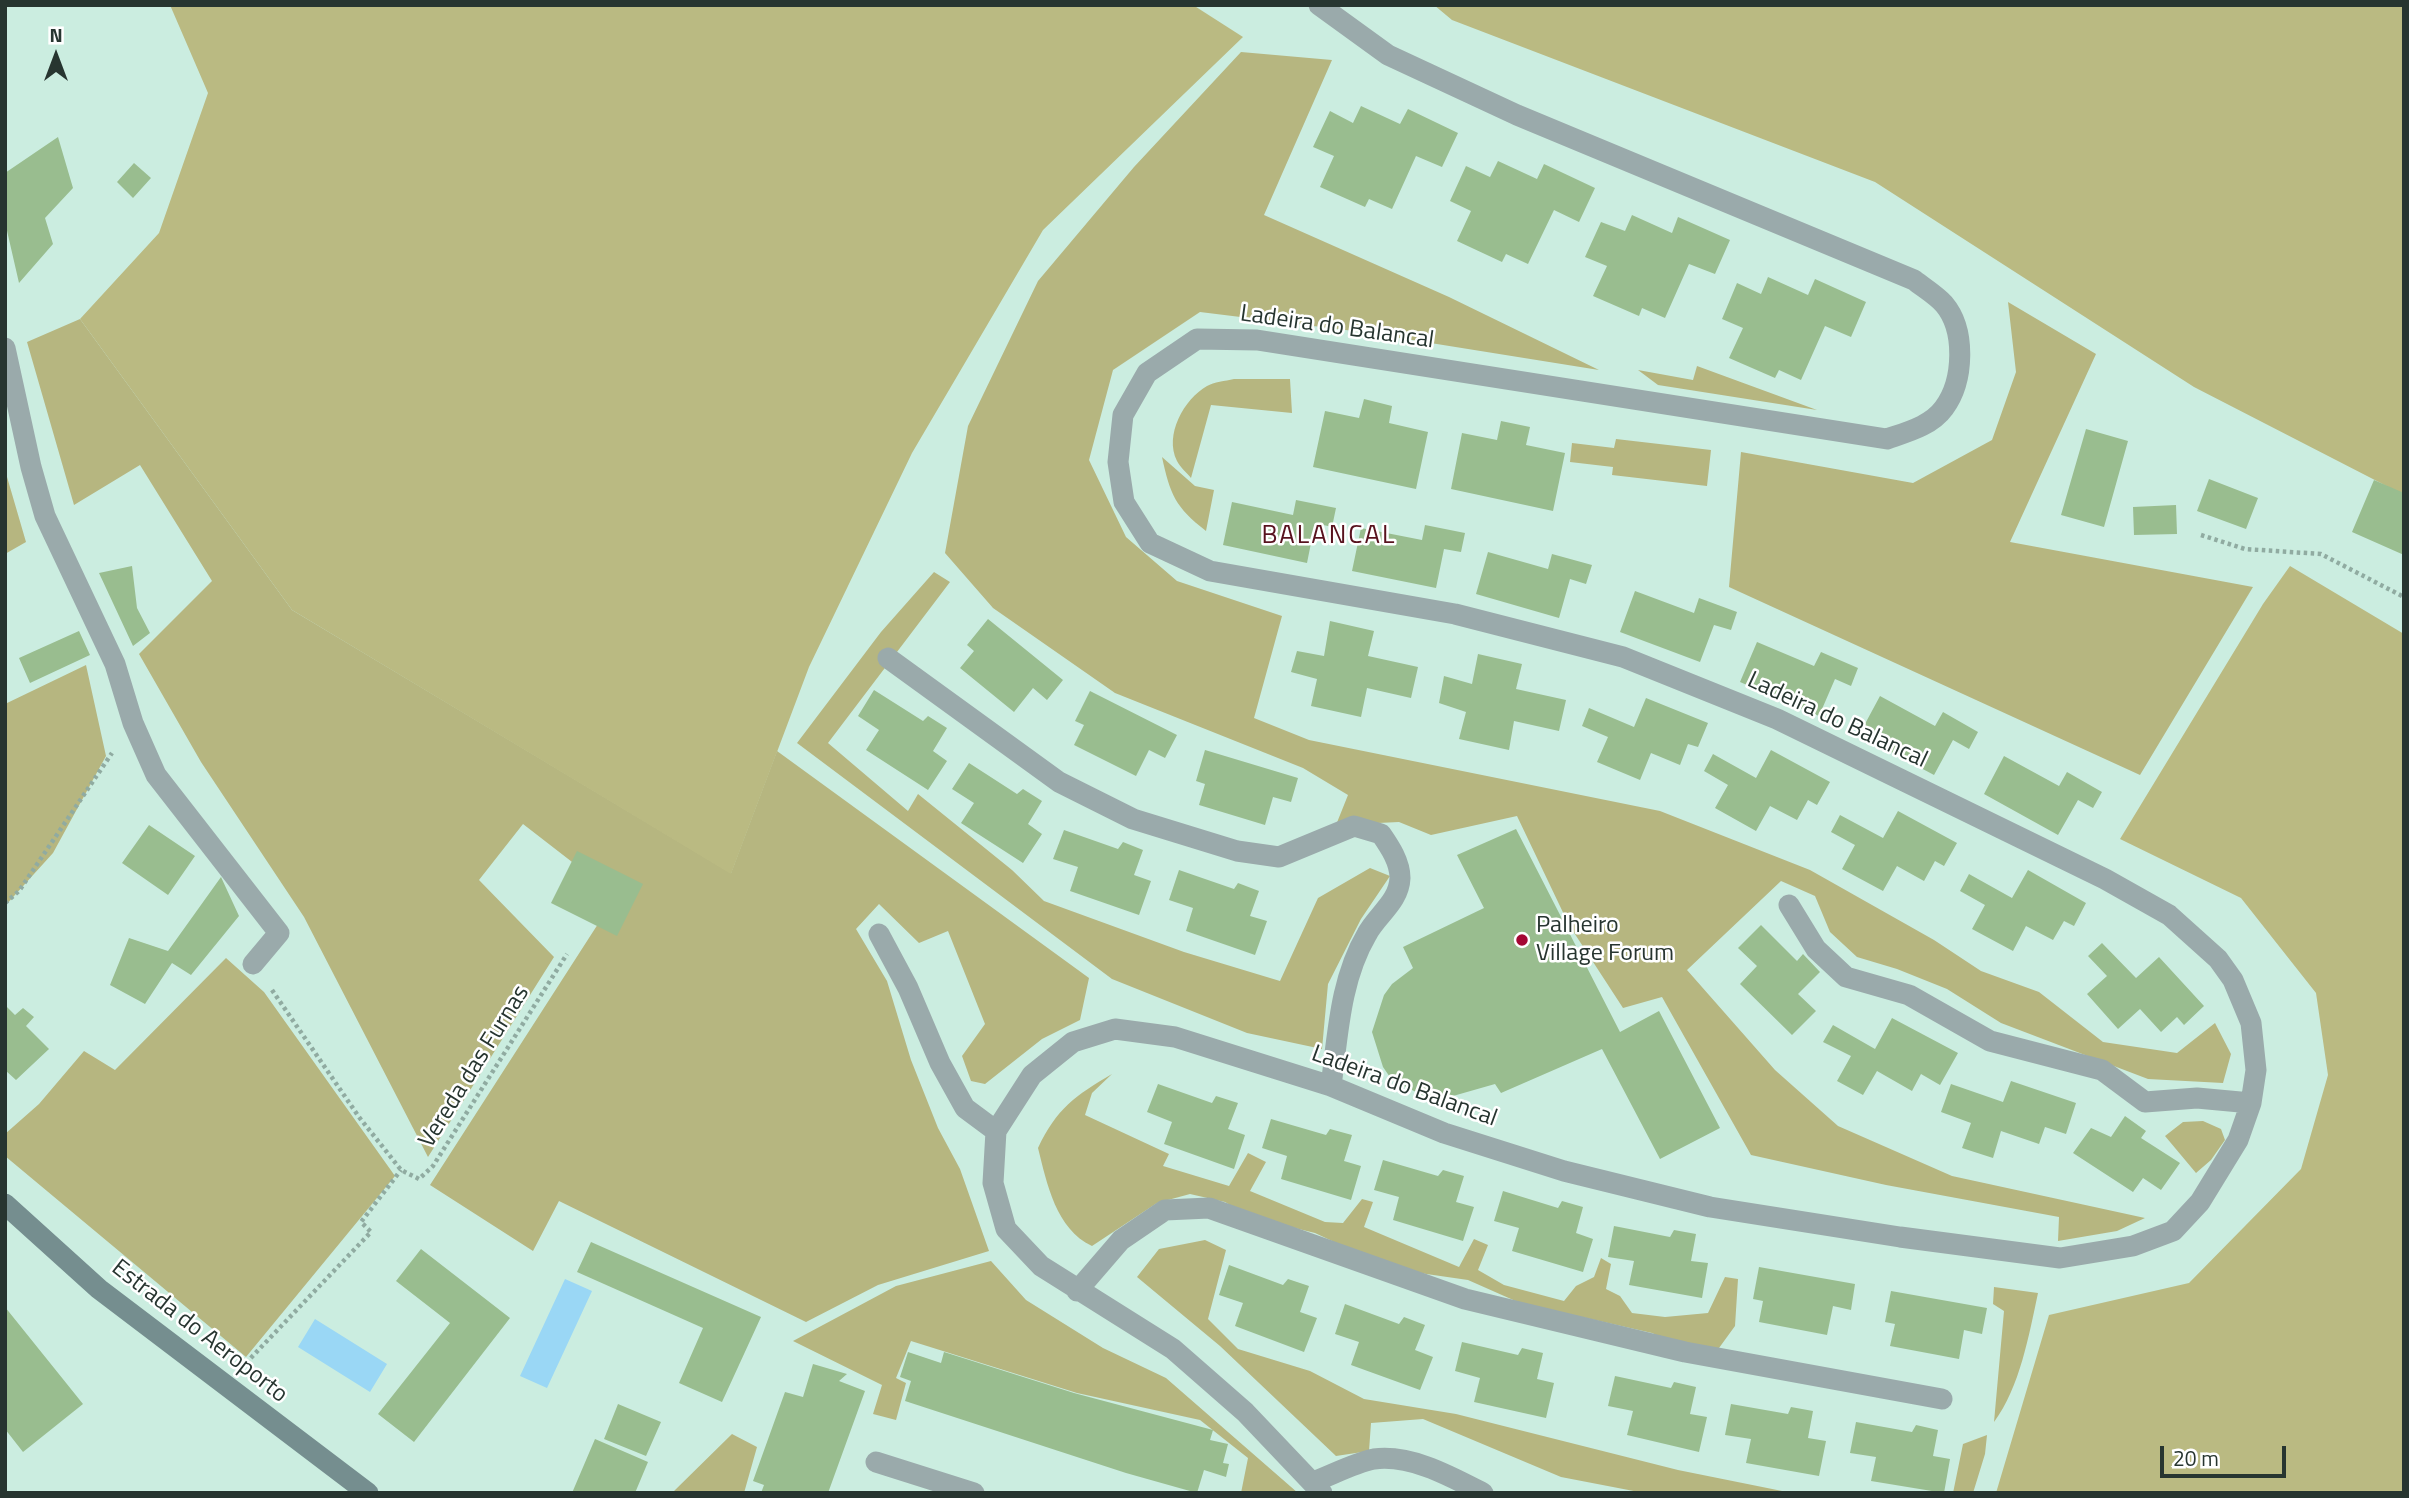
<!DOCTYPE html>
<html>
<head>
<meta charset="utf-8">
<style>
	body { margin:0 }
	#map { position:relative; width:2409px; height:1498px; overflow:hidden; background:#cbede0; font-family:"Titillium Web",sans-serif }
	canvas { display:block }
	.frame { position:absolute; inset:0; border:7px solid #273530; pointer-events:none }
	.north { position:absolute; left:21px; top:21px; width:70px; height:70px; -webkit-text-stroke:5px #fff; paint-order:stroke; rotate:0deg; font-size:19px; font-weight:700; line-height:28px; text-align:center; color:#273530 }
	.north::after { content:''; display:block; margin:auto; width:24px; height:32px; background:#273530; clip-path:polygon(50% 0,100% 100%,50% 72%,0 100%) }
	.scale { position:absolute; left:2160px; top:1446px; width:126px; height:32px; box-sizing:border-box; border:4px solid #273530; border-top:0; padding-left:9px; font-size:21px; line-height:24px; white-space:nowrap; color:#273530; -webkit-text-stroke:5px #fff; paint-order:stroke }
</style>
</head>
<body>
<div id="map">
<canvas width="2409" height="1498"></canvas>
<div class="frame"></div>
<div class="north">N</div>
<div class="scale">20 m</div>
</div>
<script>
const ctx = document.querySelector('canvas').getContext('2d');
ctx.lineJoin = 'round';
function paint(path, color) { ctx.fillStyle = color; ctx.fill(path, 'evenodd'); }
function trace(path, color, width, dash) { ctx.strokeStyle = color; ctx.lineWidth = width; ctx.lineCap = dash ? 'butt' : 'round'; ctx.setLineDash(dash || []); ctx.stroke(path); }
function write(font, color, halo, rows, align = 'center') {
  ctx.font = font + ' "Titillium Web",sans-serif'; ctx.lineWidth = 5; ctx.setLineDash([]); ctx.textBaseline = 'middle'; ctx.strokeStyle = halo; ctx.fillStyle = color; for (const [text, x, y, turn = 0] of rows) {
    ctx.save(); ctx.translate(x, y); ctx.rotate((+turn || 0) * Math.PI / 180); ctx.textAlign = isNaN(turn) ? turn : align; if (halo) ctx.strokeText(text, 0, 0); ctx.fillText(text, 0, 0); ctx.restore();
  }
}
const green = new Path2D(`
	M1241 52 1332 60 1264 215 1449 297 1599 370 1362 332 1200 312 1113 370 1089 460 1126 537 1177 581 1282 616 1254 718 1309 740 1660 811 1810 870 1934 940 1981 971 2039 992 2103 1042 2177 1053 2215 1023 2231 1054 2223 1083 2148 1079 2001 1023 1947 989 1897 969 1857 957 1830 932 1815 896 1781 881 1687 970 1775 1070 1838 1126 1952 1176 2145 1218 2117 1231 2058 1241 2059 1217 1886 1185 1751 1155 1662 997 1623 1008 1569 925 1517 816 1431 835 1399 822 1336 825 1348 795 1303 768 1115 693 993 608 945 553 968 426 1038 281 1134 167Z
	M2008 302 2096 354 2010 542 2253 587 2140 775 1729 587 1741 452 1913 483 1992 440 2016 372Z
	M80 319 292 610 731 873 777 751 1089 978 1080 1020 1042 1039 985 1084 971 1081 962 1056 985 1024 948 931 919 943 879 904 856 929 887 981 911 1060 938 1128 960 1169 989 1251 878 1285 806 1322 559 1201 533 1251 430 1185 616 896 523 824 479 880 554 957 428 1157 304 917 201 762 139 654 212 581 140 465 74 505 27 342Z
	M1697 366 1817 410 1658 385 1638 370 1693 380Z
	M1234 379H1290L1292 413 1211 405 1191 478C1187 473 1180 467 1177 461 1164 435 1184 399 1207 386 1214 382 1225 381 1234 379Z
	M1616 439 1711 450 1707 486 1612 475 1613 467 1570 462 1572 443 1614 448Z
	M1162 457 1195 486 1214 490 1206 531C1175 507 1170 494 1162 457Z
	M5 470 26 542 5 554Z
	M934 572 950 582 828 743 908 811 918 794 1012 870 1044 901 1184 952 1280 981 1318 898 1370 868 1390 876 1361 919 1328 984 1322 1049 1247 1033 1112 979 797 743 881 632Z
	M86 665 106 756 53 853 5 906V704Z
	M226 958 264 992 395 1176 246 1357 5 1156V1134L39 1104 84 1051 115 1070Z
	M1112 1074 1092 1093 1085 1115 1169 1154 1163 1166 1229 1186 1248 1153 1266 1162 1250 1191 1325 1222 1343 1223 1362 1199 1373 1202 1364 1227 1459 1267 1474 1239 1488 1245 1478 1270 1504 1285 1564 1301 1576 1286 1594 1277 1601 1258 1611 1264 1606 1289 1620 1296 1632 1313 1665 1317 1708 1313 1725 1277 1738 1279 1735 1326 1719 1348H1685L1652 1333 1520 1303 1468 1280 1392 1269 1315 1233 1250 1217 1225 1202 1190 1194 1157 1203 1092 1246C1056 1229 1047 1184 1038 1148 1057 1108 1075 1096 1112 1074Z
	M2203 1121 2221 1129 2225 1140 2211 1160 2196 1173 2165 1136 2183 1122Z
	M1205 1240 1226 1250 1208 1319 1238 1349 1310 1371 1364 1399 1456 1414 1678 1470 1792 1493H1644L1561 1477 1423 1419 1371 1423 1369 1451 1336 1456 1220 1346 1137 1277 1159 1249Z
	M991 1261 1026 1300 1103 1348 1166 1378 1298 1493H1241L1248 1458 1200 1420 1077 1393 911 1341 896 1378 906 1383 896 1420 873 1414 882 1385 793 1341 896 1286Z
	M1994 1287 2038 1293C2029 1335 2020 1387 1994 1422L2004 1311 1993 1304Z
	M732 1434 757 1447 744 1493 674 1491Z
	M1987 1435 1985 1454 1973 1493H1953L1963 1444Z`);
const forest = new Path2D(`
	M170 5H1193L1243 37 1043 230 912 453 809 667 731 874 292 610 80 319 159 233 208 93Z
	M1434 5H2404V495L2194 387 1875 182 1452 20Z
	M2290 566 2404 634V1493H1996L2049 1315 2189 1283 2301 1169 2328 1075 2316 993 2241 898 2120 839 2263 604Z`);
const water = new Path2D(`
	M565 1279 592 1291 547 1388 520 1376Z
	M315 1319 387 1364 370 1392 298 1347Z`);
const building = new Path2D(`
	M1361 106 1400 124 1408 109 1458 133 1442 167 1416 156 1392 209 1369 199 1365 207 1320 187 1334 156 1313 147 1330 111 1353 123Z
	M58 137 73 188 45 218 53 244 19 283 5 222V173Z
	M1498 161 1537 179 1544 164 1595 188 1579 222 1554 210 1528 264 1506 254 1502 262 1457 241 1471 211 1450 201 1466 166 1490 177Z
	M134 163 151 178 133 198 117 182Z
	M1632 215 1672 233 1678 217 1730 240 1715 274 1689 264 1665 318 1642 308 1639 316 1593 296 1607 266 1585 257 1601 222 1625 231Z
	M1768 277 1808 295 1815 279 1866 302 1851 337 1825 326 1801 380 1779 370 1775 378 1729 358 1743 328 1722 319 1737 283 1761 294Z
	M1364 399 1392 406 1389 423 1428 432 1416 489 1313 467 1325 411 1359 418Z
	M1501 421 1530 427 1526 445 1565 453 1553 511 1451 489 1462 433 1497 440Z
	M2086 429 2128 441 2104 527 2061 515Z
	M2209 479 2258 498 2246 529 2197 511Z
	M2374 480 2404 493V555L2352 532Z
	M1296 500 1336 508 1332 527 1315 523 1307 563 1223 545 1232 502 1293 515Z
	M2176 505 2177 534 2134 535 2133 507Z
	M1425 525 1465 533 1461 552 1444 549 1436 588 1352 571 1361 528 1422 540Z
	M1488 552 1548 569 1552 554 1592 565 1586 584 1570 579 1559 618 1476 594Z
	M132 566 137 608 150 633 133 646 99 573Z
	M1635 591 1694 613 1699 598 1737 612 1731 630 1714 625 1700 662 1620 632Z
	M988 619 1063 680 1047 700 1033 688 1014 712 960 668 974 651 967 645Z
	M1330 621 1374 631 1368 656 1418 667 1411 698 1367 688 1361 717 1311 706 1317 679 1291 672 1297 651 1324 656Z
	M79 631 90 655 30 683 19 658Z
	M1757 642 1814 666 1821 652 1858 668 1851 686 1835 679 1819 716 1740 682Z
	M1478 654 1522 664 1516 689 1566 700 1559 731 1514 721 1509 750 1459 739 1466 712 1439 703 1444 676 1472 684Z
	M874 690 923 721 928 716 947 728 933 751 947 761 928 790 866 750 879 730 858 716Z
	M1090 691 1177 735 1165 758 1149 750 1136 776 1074 745 1084 725 1075 721Z
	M1880 696 1935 726 1943 712 1978 732 1969 749 1953 740 1934 775 1859 735Z
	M1646 698 1708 723 1698 747 1688 744 1680 765 1651 753 1640 780 1597 762 1608 737 1582 726 1589 708 1634 727Z
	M1205 750 1298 778 1291 802 1273 797 1265 825 1199 805 1205 784 1196 781Z
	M1771 750 1830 782 1817 805 1808 800 1797 820 1770 806 1756 831 1715 808 1728 785 1704 771 1713 754 1756 778Z
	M2004 756 2059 786 2067 772 2102 792 2093 808 2078 800 2058 835 1984 794Z
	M969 763 1017 794 1023 789 1042 801 1028 824 1042 834 1023 863 961 823 974 803 952 789Z
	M1898 811 1957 843 1944 866 1935 861 1924 881 1897 866 1883 891 1842 869 1855 845 1831 832 1840 815 1883 838Z
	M149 825 195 856 168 895 122 863Z
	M1516 829 1620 1032 1659 1011 1720 1128 1660 1159 1602 1049 1501 1093 1495 1084 1446 1098 1422 1095 1392 1080 1383 1067 1372 1032 1384 995 1392 984 1413 968 1403 947 1484 908 1457 855Z
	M1064 830 1118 849 1123 842 1143 850 1134 875 1151 881 1139 915 1070 891 1078 867 1053 859Z
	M577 851 643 884 617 936 551 903Z
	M1179 870 1234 889 1238 883 1259 891 1250 916 1267 921 1255 955 1186 931 1193 908 1169 900Z
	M2028 870 2086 903 2074 926 2064 921 2053 940 2026 926 2013 951 1972 929 1985 905 1960 891 1969 874 2012 898Z
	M221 877 239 916 191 975 172 963 145 1004 110 985 129 938 168 951Z
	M1761 925 1797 961 1803 954 1820 972 1798 994 1816 1011 1792 1035 1740 984 1757 966 1738 948Z
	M2102 943 2136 978 2159 957 2204 1006 2184 1025 2177 1017 2161 1032 2140 1009 2118 1029 2087 994 2107 976 2088 956Z
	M5 1005 15 1015 23 1008 34 1017 26 1026 49 1049 16 1080 5 1070Z
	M1892 1018 1958 1053 1940 1085 1921 1074 1912 1091 1877 1071 1863 1095 1837 1081 1851 1056 1823 1042 1833 1025 1875 1049Z
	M2011 1081 2076 1103 2066 1134 2045 1127 2039 1144 2001 1131 1993 1158 1962 1148 1971 1123 1941 1112 1951 1084 2003 1102Z
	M1158 1084 1212 1103 1216 1096 1238 1103 1228 1129 1245 1135 1234 1169 1164 1144 1172 1122 1147 1112Z
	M2125 1116 2146 1131 2141 1138 2180 1163 2161 1190 2143 1178 2133 1192 2073 1153 2091 1128 2111 1137Z
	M1271 1119 1326 1135 1330 1129 1352 1135 1344 1161 1361 1166 1351 1200 1281 1179 1287 1156 1262 1148Z
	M1383 1160 1438 1176 1443 1170 1464 1176 1456 1202 1474 1207 1463 1241 1393 1220 1399 1197 1374 1190Z
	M1503 1191 1558 1208 1562 1201 1583 1207 1576 1233 1593 1239 1583 1272 1512 1251 1519 1228 1494 1221Z
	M1614 1226 1670 1237 1674 1230 1696 1234 1691 1261 1708 1263 1702 1298 1629 1285 1634 1261 1608 1257Z
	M591 1242 761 1317 722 1402 679 1383 703 1328 577 1272Z
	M421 1249 510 1318 414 1442 378 1414 450 1323 396 1281Z
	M1229 1265 1283 1285 1288 1279 1309 1286 1300 1312 1317 1318 1304 1352 1235 1326 1243 1303 1219 1295Z
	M1759 1267 1855 1284 1851 1310 1833 1306 1827 1335 1759 1322 1763 1301 1753 1299Z
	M1891 1291 1987 1308 1982 1334 1964 1330 1959 1359 1890 1346 1895 1324 1885 1322Z
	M1345 1304 1399 1324 1404 1317 1425 1325 1415 1350 1433 1357 1420 1390 1351 1365 1359 1342 1335 1334Z
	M5 1307 83 1404 23 1452 5 1429Z
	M1462 1342 1518 1355 1522 1348 1543 1353 1537 1379 1554 1383 1546 1418 1474 1402 1480 1378 1455 1371Z
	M908 1352 941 1363 944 1352 1074 1393 1213 1430 1210 1440 1228 1444 1223 1463 1229 1464 1226 1477 1204 1470 1197 1493 1126 1473 905 1401 911 1381 900 1377Z
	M813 1364 847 1374 839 1381 865 1391 828 1493H761L764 1485 753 1481 785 1392 803 1397Z
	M1615 1376 1671 1388 1674 1382 1696 1387 1690 1414 1707 1417 1699 1452 1627 1435 1633 1411 1608 1406Z
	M618 1404 661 1422 646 1456 604 1439Z
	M1731 1404 1788 1414 1791 1407 1813 1411 1808 1438 1826 1441 1819 1476 1746 1463 1751 1439 1725 1435Z
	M1856 1422 1912 1432 1916 1425 1938 1430 1933 1456 1950 1459 1944 1493 1871 1481 1876 1457 1850 1453Z
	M595 1439 648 1462 635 1493H572Z`);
const path = new Path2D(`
	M2201 535 2245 549 2321 554 2404 597
	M5 903 19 891 112 753
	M272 990 359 1117 401 1170 419 1179 433 1166 567 954
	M246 1363 371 1232 361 1222 401 1170`);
const street = new Path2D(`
	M1319 5 1388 55 1517 115 1914 280C1924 288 1936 295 1944 304 1966 330 1964 381 1944 408 1931 426 1907 432 1887 439L1257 340 1197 339 1147 373 1123 415 1118 462 1124 502 1150 543 1210 571 1455 614 1623 657 1777 719 2105 879 2169 915 2218 959 2233 980 2251 1023 2256 1070 2251 1103 2238 1140 2200 1202 2173 1231 2133 1246 2060 1258 1900 1237 1710 1207 1564 1171 1444 1133 1331 1086 1175 1037 1115 1029 1073 1042 1032 1075 996 1131 993 1183 1006 1229 1041 1266 1173 1349 1245 1412 1322 1493
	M5 348 31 467 45 516 115 664 133 723 156 775 279 933 253 964
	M888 658 1059 782 1133 819 1237 851 1279 857 1354 826 1381 834C1390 847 1400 862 1400 878 1399 902 1377 915 1367 934 1340 980 1338 1034 1331 1086
	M1789 905 1816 949 1846 977 1909 995 1990 1041 2102 1070 2145 1102 2197 1098 2251 1103
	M879 934 908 988 940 1063 965 1108 996 1131
	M1077 1291 1121 1240 1165 1210 1209 1208 1465 1299 1685 1352 1942 1399
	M876 1462 974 1493
	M1313 1482C1332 1475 1354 1463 1374 1459 1411 1454 1452 1477 1483 1493`);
const secondary = new Path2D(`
	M5 1204 99 1289 368 1493`);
const markers = [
	[1522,940,7,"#a40733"]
];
const streetNames = [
	["Ladeira do Balancal",1337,328,8],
	["Ladeira do Balancal",1837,721,25],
	["Vereda das Furnas",475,1067,-58],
	["Ladeira do Balancal",1404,1087,20],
	["Estrada do Aeroporto",199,1332,38]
];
const poiNames = [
	["Palheiro",1536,926],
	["Village Forum",1536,954]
];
const neighbourhoodNames = [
	["BALANCAL",1329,537]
];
paint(green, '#b6b680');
paint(forest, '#baba82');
paint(water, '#9ad7f5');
paint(building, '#99bd8f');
trace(path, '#90aba1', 4.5, [3.5, 3.5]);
trace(street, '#9aaaab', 21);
trace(secondary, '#758e8f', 21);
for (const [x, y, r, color] of markers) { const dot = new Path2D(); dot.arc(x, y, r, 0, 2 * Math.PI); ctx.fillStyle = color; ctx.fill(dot); trace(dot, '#fff', 2.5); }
write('24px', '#273530', '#fff', streetNames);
write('24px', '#273530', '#fff', poiNames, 'left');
ctx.letterSpacing = '2px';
write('26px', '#58121e', '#fff', neighbourhoodNames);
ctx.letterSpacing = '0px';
</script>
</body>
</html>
